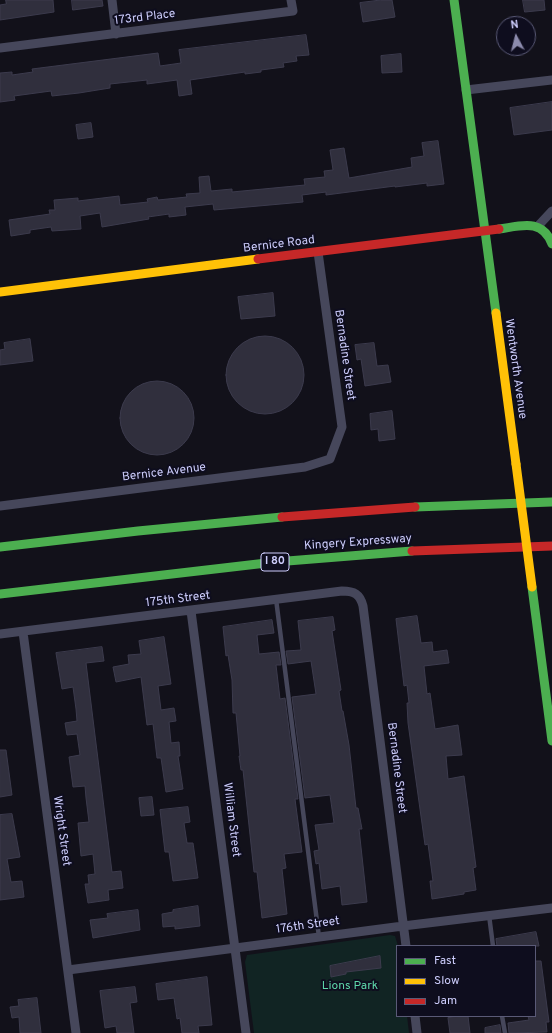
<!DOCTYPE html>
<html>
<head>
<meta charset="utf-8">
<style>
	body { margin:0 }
	#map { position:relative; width:552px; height:1033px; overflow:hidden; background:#12111a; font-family:Overpass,sans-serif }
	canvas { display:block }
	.legend { position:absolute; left:396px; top:945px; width:140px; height:72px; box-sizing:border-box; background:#0e0d1e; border:1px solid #5a5a77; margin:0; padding:5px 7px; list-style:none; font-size:12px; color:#cdcdfc }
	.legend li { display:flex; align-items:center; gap:8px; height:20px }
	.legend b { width:20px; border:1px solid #5a5a77 }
	.north { position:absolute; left:496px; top:16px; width:40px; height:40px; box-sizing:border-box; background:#0e0d1e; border:1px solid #5a5a77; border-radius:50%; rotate:353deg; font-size:11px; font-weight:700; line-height:16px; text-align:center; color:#cdcdfc }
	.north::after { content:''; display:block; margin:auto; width:14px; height:18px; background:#8c8bad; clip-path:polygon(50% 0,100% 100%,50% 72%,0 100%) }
</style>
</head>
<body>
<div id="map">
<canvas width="552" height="1033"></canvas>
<ul class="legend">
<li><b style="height:5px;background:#4caf50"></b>Fast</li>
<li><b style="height:5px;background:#ffc107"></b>Slow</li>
<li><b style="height:5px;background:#c62828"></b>Jam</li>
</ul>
<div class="north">N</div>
</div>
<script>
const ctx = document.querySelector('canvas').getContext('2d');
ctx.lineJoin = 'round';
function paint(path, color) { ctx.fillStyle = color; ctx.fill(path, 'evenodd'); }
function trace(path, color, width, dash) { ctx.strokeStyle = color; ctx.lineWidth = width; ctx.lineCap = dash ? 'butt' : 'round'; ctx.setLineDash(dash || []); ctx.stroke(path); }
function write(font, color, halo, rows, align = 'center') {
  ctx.font = font + ' Overpass,sans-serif'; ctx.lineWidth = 4; ctx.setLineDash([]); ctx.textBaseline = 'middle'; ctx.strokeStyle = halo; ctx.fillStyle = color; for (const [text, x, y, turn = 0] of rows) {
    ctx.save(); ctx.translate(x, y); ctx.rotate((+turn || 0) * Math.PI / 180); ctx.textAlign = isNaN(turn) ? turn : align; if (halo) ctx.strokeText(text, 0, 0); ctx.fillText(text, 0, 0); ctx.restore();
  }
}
const green = new Path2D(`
	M390 935 395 936 398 946 397 1016H407L409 1033H254L245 962 247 955Z`);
const building = new Path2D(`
	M6 0H53L54 12 0 20V5L6 4Z
	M72 0H102L103 6 73 10Z
	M381 0H392L395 17 363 22 360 3Z
	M523 0H544L545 10 525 12Z
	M306 35 309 55 296 56 297 61 283 63 284 67 261 70V72L245 74V72L190 80 192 94 179 96 177 80 147 84V80L110 84V88L79 93 52 96 51 91 14 96 15 100 0 102V73L12 72V75L33 72 32 69 158 53 160 66 181 63 179 50Z
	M401 54 402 72 382 73 381 56Z
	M552 102V130L514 135 510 108Z
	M91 123 93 137 78 139 76 125Z
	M438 141 444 184 427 186V183L395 187V186L326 195V192L302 195 303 202 214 210 213 204 185 207 186 215 169 217V214L148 217 149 219 102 227 100 213 80 216 81 229 52 231 51 227 30 230V233L11 236 9 220 50 214 49 210H55L54 200 78 198V201L119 196 120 205 148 202 147 199 157 197 158 200 187 197 186 194 200 193 199 177 209 176 211 191 232 189V192L305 185 304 179 325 177 324 171 333 170 330 150 344 148 349 178 412 167 411 158 424 156 422 143Z
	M273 293 275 316 241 319 238 297Z
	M226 375a39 39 0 1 1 78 0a39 39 0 1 1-78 0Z
	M30 339 33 361 0 365V350L5 349 4 343Z
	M374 343 377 366 388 365 391 382 365 386 361 359 357 360 355 345Z
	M120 418a37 37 0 1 1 74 0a37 37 0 1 1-74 0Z
	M392 411 395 439 379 441 378 429 371 430 370 414Z
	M417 616 421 643 432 642 433 652 447 650 449 663 424 666 427 694 430 693 435 729 458 725 462 755 446 756 448 779 464 776 476 867 473 868 476 890 464 892V894L432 899 430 881H433L428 844 425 845 408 723 407 703H409L407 685 404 686 396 619Z
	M333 617 335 630 332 631 341 690 339 691 342 711H343L349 745 356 808H358L362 829H359L367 902 342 905 340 886 322 889 319 863 316 864 314 851 319 850 315 825 334 823 330 795 305 798 292 697 316 694 311 661 288 664 286 651 301 650 298 621Z
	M272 620 274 633 257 635 259 654 279 652 281 665H276L280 699 285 698 298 799H295L302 852 284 854 286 868 282 869 287 914 262 918 257 872H254L243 770H241L239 756H240L236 713H233L232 680 228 655 226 656 223 627Z
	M164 637 171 684 158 686 161 710 174 708 176 721 169 722 171 743 179 742 180 756H178L183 789 166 792 161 758H157L153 724 147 725 141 677 116 682 113 667 129 664 128 655 141 654 139 641Z
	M102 647 104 661 86 663 112 872 121 871 123 888 108 890 109 900 88 903 85 884H89L88 875 95 874 93 854 81 856 78 823 89 822 86 798 85 786 73 787 69 757 80 755 77 734 67 735 65 723 77 721 76 709 73 687 62 689 56 653Z
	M0 750H6L12 795 0 797Z
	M152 797 154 815 141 816 139 798Z
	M188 807 190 822 184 823 187 843H193L198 878 173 881 169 852H165L160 810Z
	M12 814 20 857 7 859 11 882 22 881 24 897 0 900V815Z
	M198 906 200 926 175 929V926L163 927 162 914 173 912V910Z
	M138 910 140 930 93 938 90 920 108 918 107 914Z
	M536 932 539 946H497L496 939Z
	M380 956 381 968 346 972V974L331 977 330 966Z
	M535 961H541L549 1022H546L547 1032 509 1033 508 1023 529 1020 528 1016H535Z
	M207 977 212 1025 198 1026 199 1033H182L180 1018 177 1019 174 998 158 1000 156 984Z
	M135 987 137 1002 130 1003 134 1033H117L116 1026 105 1028 100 991Z
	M37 998 41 1033H20L19 1017 12 1018 10 1007 19 1006 18 1000Z
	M468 1016 470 1033H450L448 1018Z
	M500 1025 501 1033H485V1028Z`);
const lane = new Path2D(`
	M276 599 319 937
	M489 915 493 946
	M502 1016 505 1033`);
const street = new Path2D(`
	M112 0 116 34
	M0 48 293 11 291 0
	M466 90 552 80
	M538 226 552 211
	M0 506 305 467 330 459 342 427 318 252
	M191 611 246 1033
	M23 632 76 1033
	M0 634 342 591C354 591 360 594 363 606L406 946
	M68 970 403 926 552 908
	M415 1016 417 1033`);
const fast = new Path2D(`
	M454 0 496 313
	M499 229C521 226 542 218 552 244
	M415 507 552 502
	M0 547 138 531 282 517
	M532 587 552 741
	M0 594 275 562 412 551`);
const slow = new Path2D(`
	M0 292 258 259
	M496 313 516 464`);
const jam = new Path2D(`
	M258 259 499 229
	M282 517 415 507
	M412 551 552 546`);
const slowBridge = new Path2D(`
	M516 464 532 587`);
const shields = [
	[275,562,28]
];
const shieldNames = [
	["I 80",275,562]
];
const streetNames = [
	["173rd Place",145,18,-7],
	["Bernice Road",279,245,-7],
	["Bernadine Street",344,355,82],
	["Wentworth Avenue",515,369,82],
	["Bernice Avenue",164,473,-7],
	["Kingery Expressway",358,543,-4],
	["175th Street",178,600,-7],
	["Bernadine Street",396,768,83],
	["William Street",231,820,83],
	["Wright Street",61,831,82],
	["176th Street",308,926,-8]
];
const parkNames = [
	["Lions Park",350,987]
];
paint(green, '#112423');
paint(building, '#302f3d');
trace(building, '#3c3b4d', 1);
trace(lane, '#46475b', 4.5);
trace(street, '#46475b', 9);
trace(fast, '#4caf50', 9);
trace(slow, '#ffc107', 9);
trace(jam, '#c62828', 9);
trace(slowBridge, '#ffc107', 9);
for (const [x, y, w] of shields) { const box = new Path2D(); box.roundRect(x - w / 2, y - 9, w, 18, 3); ctx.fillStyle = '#0e0d1e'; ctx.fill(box); trace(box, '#cdcdfc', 1); }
write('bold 11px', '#cdcdfc', null, shieldNames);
write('12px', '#cdcdfc', '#0e0d1e', streetNames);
write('12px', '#5ed7aa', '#0e0d1e', parkNames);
</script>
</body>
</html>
